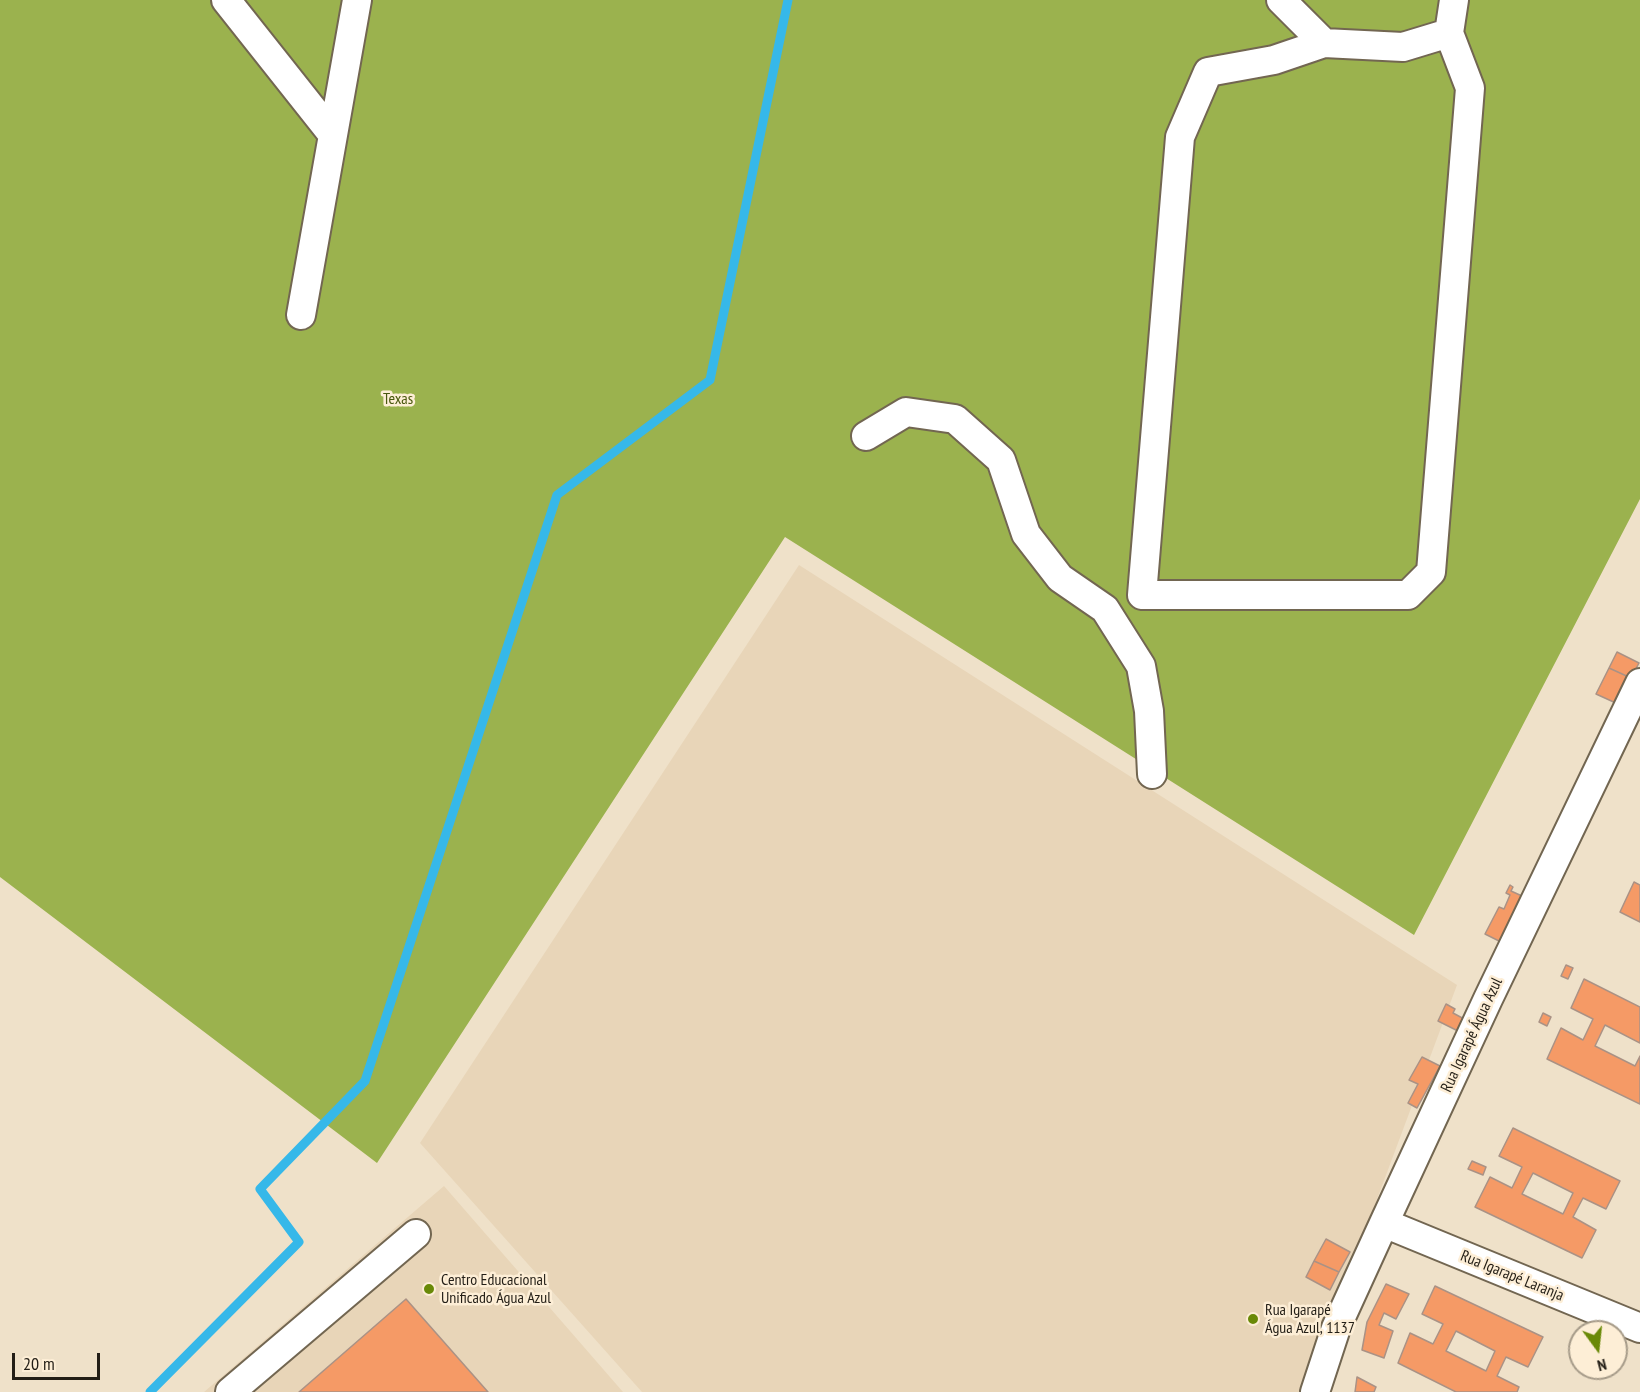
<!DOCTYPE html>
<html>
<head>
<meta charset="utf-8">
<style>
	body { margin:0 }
	#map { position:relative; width:1640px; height:1392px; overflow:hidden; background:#efe1c9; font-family:"PT Sans Narrow",sans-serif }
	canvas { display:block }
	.north { position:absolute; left:1568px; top:1320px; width:60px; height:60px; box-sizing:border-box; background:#fdeed6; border:2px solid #a69b89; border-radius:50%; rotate:165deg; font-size:16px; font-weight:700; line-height:24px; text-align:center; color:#231e16 }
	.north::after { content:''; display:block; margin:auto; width:21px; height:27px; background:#698907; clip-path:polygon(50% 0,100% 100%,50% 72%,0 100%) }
	.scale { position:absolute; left:12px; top:1353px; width:88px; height:27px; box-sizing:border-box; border:3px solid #231e16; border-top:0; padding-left:8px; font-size:18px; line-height:21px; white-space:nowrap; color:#231e16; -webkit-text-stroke:4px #fdeed6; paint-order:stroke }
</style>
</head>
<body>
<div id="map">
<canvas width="1640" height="1392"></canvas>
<div class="north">N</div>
<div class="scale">20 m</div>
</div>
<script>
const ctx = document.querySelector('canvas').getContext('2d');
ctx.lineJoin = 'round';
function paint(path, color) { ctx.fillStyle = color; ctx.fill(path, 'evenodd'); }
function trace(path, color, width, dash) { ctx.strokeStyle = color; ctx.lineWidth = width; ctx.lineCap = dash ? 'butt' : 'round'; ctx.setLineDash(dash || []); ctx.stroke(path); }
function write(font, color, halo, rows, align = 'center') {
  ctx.font = font + ' "PT Sans Narrow",sans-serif'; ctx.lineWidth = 5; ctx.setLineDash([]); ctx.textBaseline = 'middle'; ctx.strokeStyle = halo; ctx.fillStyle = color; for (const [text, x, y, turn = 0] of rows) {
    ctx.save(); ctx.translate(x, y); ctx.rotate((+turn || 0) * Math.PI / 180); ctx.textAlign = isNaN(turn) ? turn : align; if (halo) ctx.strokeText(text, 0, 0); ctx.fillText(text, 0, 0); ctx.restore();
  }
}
const built = new Path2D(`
	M799 565 1457 985 1305 1392H642L420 1143Z
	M444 1186 623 1392H204Z`);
const forest = new Path2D(`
	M0 0H1640V499L1414 935 785 537 377 1163 0 877Z`);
const stream = new Path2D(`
	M150 1392 299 1242 260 1189 365 1081 557 495 710 380 788 0`);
const building = new Path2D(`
	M1617 652 1639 663 1631 678 1609 668Z
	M1609 668 1631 678 1618 704 1596 694Z
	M1634 882 1640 885V922L1620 912Z
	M1510 885 1513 887 1511 891 1522 896 1513 915 1518 917 1505 944 1485 934 1499 907 1504 909 1510 895 1506 893Z
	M1566 965 1573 968 1568 979 1561 976Z
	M1584 979 1640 1007V1043L1605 1025 1595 1046 1635 1066 1640 1056V1104L1547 1059 1561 1028 1583 1040 1593 1019 1571 1008Z
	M1446 1004 1455 1009 1453 1013 1466 1020 1460 1032 1438 1021Z
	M1543 1013 1551 1017 1547 1026 1539 1022Z
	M1422 1057 1440 1066 1417 1108 1408 1103 1418 1084 1409 1080Z
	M1513 1128 1620 1181 1606 1209 1583 1198 1573 1217 1596 1230 1582 1258 1475 1207 1490 1177 1512 1188 1522 1167 1499 1156ZM1533 1173 1573 1193 1563 1214 1522 1194Z
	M1472 1161 1486 1167 1483 1175 1468 1169Z
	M1326 1239 1350 1252 1339 1272 1314 1261Z
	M1314 1261 1339 1272 1330 1290 1306 1277Z
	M1386 1284 1409 1294 1396 1319 1384 1313 1379 1325 1393 1331 1384 1358 1362 1350 1367 1322Z
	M1435 1286 1543 1337 1528 1367 1506 1357 1497 1376 1519 1387 1517 1392H1456L1398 1363 1410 1333 1433 1344 1443 1324 1422 1314ZM1456 1331 1495 1351 1486 1371 1446 1351Z
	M406 1299 488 1392H299Z
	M1357 1377 1376 1387 1374 1392H1355Z`);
const minor = new Path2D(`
	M226 0 333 135
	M1281 0 1324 43 1403 47 1449 33 1454 0
	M1324 43 1274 60 1208 72 1180 137 1142 595H1408L1431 572 1470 88 1449 33
	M301 315 357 0
	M866 436 906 412 955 419 1001 460 1026 534 1060 578 1105 609 1141 666 1149 711 1152 774
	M1384 1223 1640 1328
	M230 1392 416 1234
	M1315 1392 1336 1328 1384 1223 1488 999 1640 683`);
const markers = [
	[429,1289,6,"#698907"],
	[1253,1319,6,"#698907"]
];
const parkNames = [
	["Texas",398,399]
];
const streetNames = [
	["Rua Igarapé Água Azul",1472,1035,-65],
	["Rua Igarapé Laranja",1512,1276,22]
];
const poiNames = [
	["Centro Educacional",441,1280],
	["Unificado Água Azul",441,1298],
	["Rua Igarapé",1265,1310],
	["Água Azul, 1137",1265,1328]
];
paint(built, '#e8d5b8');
paint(forest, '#9bb24e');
trace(stream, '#36b8e9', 9);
paint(building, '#f59a66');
trace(building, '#aa9285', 1.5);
trace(minor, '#726651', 32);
trace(minor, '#fff', 28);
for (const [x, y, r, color] of markers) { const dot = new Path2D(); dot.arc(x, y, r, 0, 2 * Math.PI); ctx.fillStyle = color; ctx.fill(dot); trace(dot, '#fdeed6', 2); }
write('16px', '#49580e', '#fdeed6', parkNames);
write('16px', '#231e16', '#fdeed6', streetNames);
write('16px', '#231e16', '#fdeed6', poiNames, 'left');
</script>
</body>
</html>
